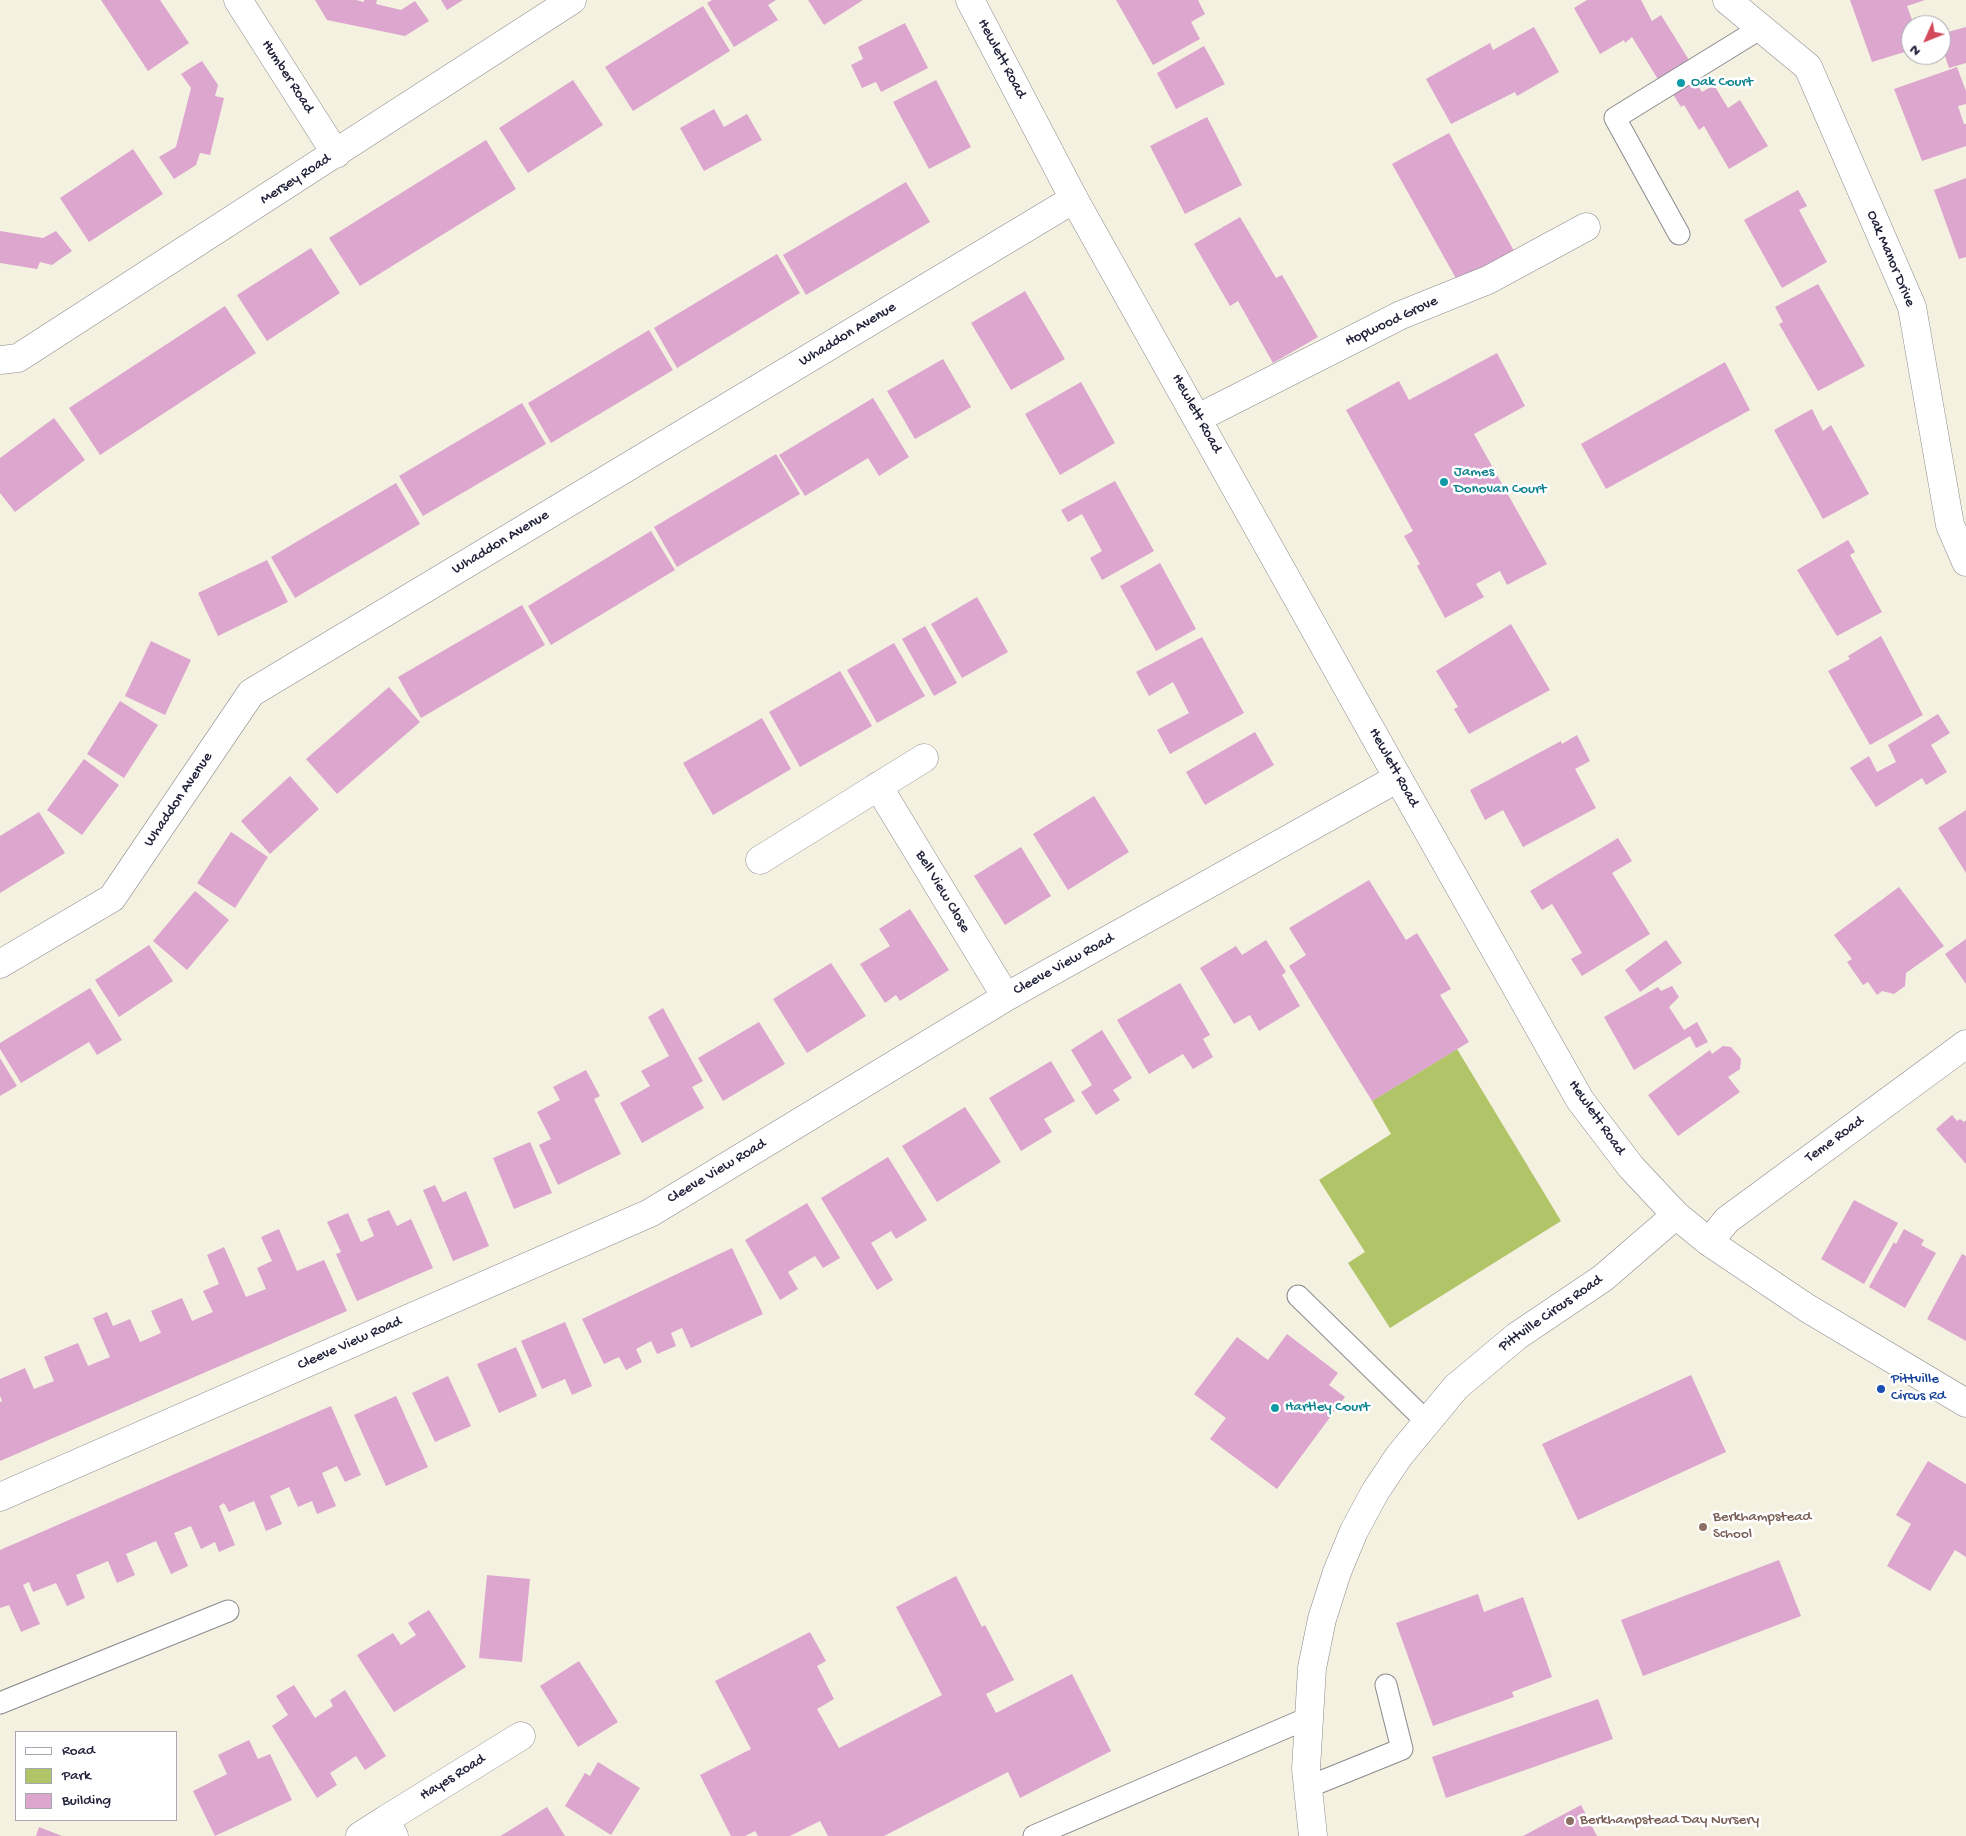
<!DOCTYPE html>
<html>
<head>
<meta charset="utf-8">
<style>
	body { margin:0 }
	#map { position:relative; width:1966px; height:1836px; overflow:hidden; background:#f4f1e0; font-family:"Gochi Hand",sans-serif }
	canvas { display:block }
	.legend { position:absolute; left:15px; top:1731px; width:162px; height:90px; box-sizing:border-box; background:#fff; border:1px solid #a7a7b1; margin:0; padding:6px 9px; list-style:none; font-size:15px; color:#22223b }
	.legend li { display:flex; align-items:center; gap:10px; height:25px }
	.legend b { width:25px; border:1px solid #a7a7b1 }
	.north { position:absolute; left:1901px; top:15px; width:50px; height:50px; box-sizing:border-box; background:#fff; border:1px solid #a7a7b1; border-radius:50%; rotate:226deg; font-size:14px; font-weight:700; line-height:20px; text-align:center; color:#22223b }
	.north::after { content:''; display:block; margin:auto; width:18px; height:22px; background:#d1495b; clip-path:polygon(50% 0,100% 100%,50% 72%,0 100%) }
</style>
</head>
<body>
<div id="map">
<canvas width="1966" height="1836"></canvas>
<ul class="legend">
<li><b style="height:6px;background:#fff"></b>Road</li>
<li><b style="height:14px;background:#b1c468"></b>Park</li>
<li><b style="height:14px;background:#dca6cf"></b>Building</li>
</ul>
<div class="north">N</div>
</div>
<script>
const ctx = document.querySelector('canvas').getContext('2d');
ctx.lineJoin = 'round';
function paint(path, color) { ctx.fillStyle = color; ctx.fill(path, 'evenodd'); }
function trace(path, color, width, dash) { ctx.strokeStyle = color; ctx.lineWidth = width; ctx.lineCap = dash ? 'butt' : 'round'; ctx.setLineDash(dash || []); ctx.stroke(path); }
function write(font, color, halo, rows, align = 'center') {
  ctx.font = font + ' "Gochi Hand",sans-serif'; ctx.lineWidth = 5; ctx.setLineDash([]); ctx.textBaseline = 'middle'; ctx.strokeStyle = halo; ctx.fillStyle = color; for (const [text, x, y, turn = 0] of rows) {
    ctx.save(); ctx.translate(x, y); ctx.rotate((+turn || 0) * Math.PI / 180); ctx.textAlign = isNaN(turn) ? turn : align; if (halo) ctx.strokeText(text, 0, 0); ctx.fillText(text, 0, 0); ctx.restore();
  }
}
const green = new Path2D(`
	M1457 1049 1561 1221 1390 1328 1348 1263 1365 1252 1319 1180 1391 1134 1372 1101Z`);
const building = new Path2D(`
	M101 0H160L189 43 148 71Z
	M315 0H356L364 2V0H377L376 4 401 10 415 1 429 21 405 36 327 20Z
	M441 0H463L447 10Z
	M712 0H776L768 5 778 20 734 47 707 3Z
	M808 0H863L824 25Z
	M1116 0H1198L1205 14 1191 22 1200 39 1153 65Z
	M1587 0H1641L1652 21 1661 15 1689 60 1684 64 1702 92 1714 85 1728 108 1740 100 1768 146 1729 169 1704 126 1699 130 1684 105 1681 107 1663 78 1659 81 1632 37 1625 43 1624 40 1600 54 1574 8Z
	M1850 0H1925L1907 6 1914 25H1911V50L1872 62Z
	M703 6 730 51 633 111 605 67Z
	M905 23 928 68 881 92 876 82 862 88 851 65 863 59 858 47Z
	M1534 27 1559 72 1517 96 1515 92 1451 124 1426 79 1490 43 1493 50Z
	M1966 27V63L1949 68 1941 44V34Z
	M1204 46 1225 84 1176 109 1157 73Z
	M202 61 218 85 215 96 224 98 210 155 200 153 196 165 174 179 159 157 176 147 191 88 181 74Z
	M1957 67 1966 91V104L1958 106 1964 124H1966V146L1922 161 1894 89Z
	M573 80 603 125 528 173 499 128Z
	M936 80 971 147 929 169 893 102Z
	M714 109 724 127 747 114 762 140 704 171 680 128Z
	M1207 117 1242 185 1185 214 1150 146Z
	M1449 133 1514 251 1458 282 1392 164Z
	M486 140 516 189 360 286 329 238Z
	M133 149 163 194 89 242 60 198Z
	M1966 178V257L1959 259 1934 190Z
	M906 182 930 222 806 295 783 255Z
	M1798 190 1807 206 1799 210 1827 262 1782 288 1744 220Z
	M1240 217 1276 278 1282 275 1318 337 1273 363 1238 301 1230 306 1194 244Z
	M0 231 43 238 56 231 72 251 52 265 40 262 37 269 0 263Z
	M311 248 340 293 267 341 237 295Z
	M777 254 800 293 677 368 654 328Z
	M1818 284 1865 366 1818 391 1779 324 1783 322 1775 307Z
	M1025 291 1065 359 1011 390 971 323Z
	M225 306 256 353 100 455 69 408Z
	M649 330 673 370 551 443 528 403Z
	M1497 353 1525 406 1474 434 1547 564 1507 585 1500 571 1476 584 1484 597 1445 618 1417 566 1420 564 1404 536 1413 531 1346 410 1399 381 1409 400Z
	M943 359 971 407 915 439 887 391Z
	M1725 362 1750 410 1606 489 1581 444Z
	M1081 382 1115 443 1060 475 1025 414Z
	M873 398 909 457 879 476 868 458 805 496 779 455Z
	M522 403 546 444 423 516 399 476Z
	M1812 409 1823 431 1831 425 1869 494 1823 519 1774 430Z
	M54 418 85 460 15 512 0 493V458Z
	M776 454 800 494 677 567 654 527Z
	M1115 481 1154 551 1102 580 1090 558 1102 551 1082 514 1068 522 1061 510Z
	M396 483 420 524 295 598 271 557Z
	M651 531 675 570 551 645 528 606Z
	M1848 540 1855 552 1850 555 1882 612 1837 636 1797 570Z
	M267 560 288 602 218 636 198 593Z
	M1160 563 1196 629 1156 651 1120 586Z
	M977 597 1008 652 962 678 931 624Z
	M522 605 545 645 421 718 398 677Z
	M1511 624 1550 690 1469 734 1454 709 1458 707 1436 671Z
	M925 626 957 683 934 696 902 639Z
	M1881 636 1923 715 1870 745 1828 671 1850 659 1848 656Z
	M1202 637 1244 713 1170 754 1157 730 1189 713 1173 682 1149 696 1136 672Z
	M151 641 191 660 165 715 125 696Z
	M894 643 925 696 877 723 847 670Z
	M840 671 872 726 800 767 769 712Z
	M389 687 420 722 337 794 306 759Z
	M120 701 158 725 124 778 87 754Z
	M1938 714 1950 733 1931 745 1947 772 1926 785 1922 778 1876 807 1850 768 1869 756 1877 772 1896 762 1888 745Z
	M762 718 791 769 713 815 683 763Z
	M1255 732 1274 765 1205 805 1186 772Z
	M1577 735 1590 761 1575 769 1596 808 1523 847 1503 810 1485 820 1470 790 1561 741 1562 744Z
	M84 759 119 785 82 835 47 810Z
	M290 776 319 809 270 854 241 821Z
	M1094 796 1129 852 1068 890 1033 834Z
	M1966 810V873L1938 828Z
	M39 812 65 853 0 893V836Z
	M231 832 268 857 235 908 197 883Z
	M1618 838 1632 861 1612 873 1650 934 1582 976 1571 959 1582 953 1567 928 1552 904 1542 910 1530 891Z
	M1021 847 1051 896 1005 925 974 876Z
	M1369 880 1406 940 1417 933 1451 989 1440 995 1469 1042 1372 1101 1289 966 1306 955 1289 928Z
	M1899 887 1944 946 1906 973 1905 986 1894 994 1882 991 1877 995 1868 982 1863 985 1847 962 1852 959 1834 935Z
	M195 891 229 920 187 970 153 941Z
	M910 909 949 970 900 1001 896 995 885 1003 860 964 890 946 879 929Z
	M1966 939V984L1945 954Z
	M1266 940 1286 972 1282 975 1300 1006 1259 1031 1250 1015 1234 1024 1200 968 1236 946 1242 955Z
	M1666 940 1682 963 1640 992 1625 970Z
	M149 945 173 981 119 1017 95 980Z
	M831 963 866 1016 807 1053 773 999Z
	M1180 983 1210 1035 1203 1039 1213 1057 1193 1069 1183 1054 1149 1074 1117 1020Z
	M1672 986 1679 997 1669 1007 1684 1030 1697 1022 1708 1042 1696 1048 1690 1036 1634 1070 1604 1017 1658 987 1661 991Z
	M90 988 122 1040 97 1055 89 1042 21 1083 0 1049V1043Z
	M663 1008 703 1081 692 1087 704 1108 642 1143 620 1103 650 1086 641 1071 669 1056 648 1017Z
	M759 1022 785 1064 723 1101 698 1058Z
	M1102 1030 1132 1078 1113 1090 1120 1100 1096 1115 1081 1092 1092 1085 1071 1050Z
	M1723 1046 1731 1047 1741 1059 1740 1069 1728 1077 1740 1092 1678 1136 1648 1095 1710 1050 1712 1054Z
	M0 1058 17 1086 0 1096Z
	M1051 1061 1075 1101 1044 1119 1052 1132 1021 1151 989 1098Z
	M586 1070 600 1096 594 1099 621 1154 558 1185 539 1145 551 1139 537 1112 560 1100 553 1087Z
	M965 1107 1001 1162 937 1202 902 1146Z
	M1952 1115 1957 1121 1960 1119 1964 1122 1966 1120V1164L1936 1129Z
	M530 1142 552 1193 514 1209 493 1158Z
	M888 1157 927 1220 896 1239 891 1231 871 1243 893 1280 877 1290 821 1198Z
	M435 1185 443 1202 466 1191 489 1246 453 1261 423 1190Z
	M1854 1200 1898 1223 1864 1284 1821 1259Z
	M807 1203 840 1258 823 1268 815 1256 788 1272 798 1289 780 1300 745 1240Z
	M389 1210 397 1226 411 1219 433 1268 357 1301 336 1254 341 1252 327 1222 348 1213 361 1242 374 1236 367 1219Z
	M279 1229 297 1271 324 1260 347 1311 0 1461V1402L2 1401 0 1396V1379L25 1368 34 1389 54 1381 44 1357 78 1343 88 1366 110 1357 93 1318 107 1312 113 1326 130 1319 140 1342 161 1333 151 1311 182 1298 192 1321 213 1312 203 1291 219 1284 207 1255 224 1247 246 1297 266 1289 257 1268 272 1261 261 1237Z
	M1904 1229 1924 1240 1921 1245 1936 1253 1905 1308 1869 1287 1894 1242 1896 1244Z
	M732 1248 763 1314 691 1348 682 1328 671 1333 676 1346 657 1354 651 1341 636 1349 642 1362 626 1370 619 1357 604 1364 582 1319Z
	M1962 1254 1966 1256V1341L1927 1319Z
	M565 1322 592 1386 572 1395 565 1379 542 1389 521 1341Z
	M1287 1334 1338 1373 1329 1385 1345 1397 1277 1489 1210 1439 1226 1418 1194 1394 1237 1337 1268 1360Z
	M516 1347 537 1396 499 1413 477 1364Z
	M1691 1375 1726 1452 1578 1520 1542 1444Z
	M448 1376 471 1426 435 1442 412 1393Z
	M396 1396 428 1467 386 1486 354 1415Z
	M331 1406 361 1475 345 1482 337 1466 322 1473 336 1506 317 1514 312 1501 298 1507 289 1487 270 1496 282 1524 266 1531 254 1501 229 1512 224 1503 219 1506 235 1545 219 1552 215 1542 201 1549 191 1526 174 1533 188 1566 171 1574 156 1541 126 1554 135 1575 117 1583 108 1561 76 1575 85 1598 67 1606 56 1583 33 1592 29 1582 23 1585 40 1624 21 1632 9 1605 0 1608V1550Z
	M1928 1461 1966 1484V1557L1955 1550 1930 1591 1887 1566 1911 1524 1896 1515Z
	M1779 1560 1801 1616 1643 1676 1621 1620Z
	M487 1575 530 1579 522 1662 479 1658Z
	M956 1576 982 1627 985 1625 1014 1680 986 1694 996 1713 1072 1674 1111 1751 1020 1798 1008 1772 884 1836H828L820 1821 790 1836H758L755 1831 745 1836H731L700 1775 751 1749 715 1681 810 1632 826 1661 817 1666 834 1699 817 1709 839 1748 942 1695 896 1607Z
	M1478 1594 1484 1612 1523 1597 1552 1677 1512 1692 1514 1697 1433 1726 1396 1623Z
	M429 1610 466 1667 394 1712 357 1655 393 1633 401 1645 416 1635 408 1623Z
	M579 1661 618 1722 578 1747 540 1686Z
	M294 1685 315 1718 333 1706 330 1700 345 1690 386 1756 365 1770 356 1756 330 1773 337 1785 317 1798 272 1726 288 1715 276 1696Z
	M1598 1699 1613 1739 1446 1798 1432 1757Z
	M249 1740 258 1759 270 1754 292 1800 215 1836 193 1791 227 1774 218 1755Z
	M598 1762 640 1788 611 1835 565 1806 585 1773 590 1776Z
	M1581 1805 1597 1836H1523Z
	M547 1807 565 1836H500L507 1832Z
	M39 1827 62 1836H36Z`);
const lane = new Path2D(`
	M1679 234 1615 118 1761 28
	M1298 1296 1426 1421
	M0 1703 228 1611
	M1308 1787 1402 1749 1386 1685
	M1034 1836 1308 1718`);
const street = new Path2D(`
	M238 0 336 154
	M1727 0 1808 67 1912 307 1950 525 1966 562
	M0 360 18 358 572 0
	M1198 418 1401 315 1488 280 1586 227
	M878 786 1006 997
	M760 860 924 758
	M0 964 112 898 251 693 1074 199
	M1709 1242 1727 1220 1966 1044
	M0 1497 650 1213 1006 997 1398 778
	M385 1820 521 1736
	M360 1836 385 1820 394 1836`);
const secondary = new Path2D(`
	M970 0 1074 199 1398 778 1580 1100 1631 1167 1676 1215 1709 1242 1807 1308 1966 1403
	M1313 1836 1306 1769 1312 1668 1322 1619 1337 1572 1354 1531 1375 1492 1399 1456 1456 1387 1517 1336 1603 1278 1676 1215`);
const markers = [
	[1681,83,5,"#0f9aa8"],
	[1444,482,5,"#0f9aa8"],
	[1881,1389,5,"#1a4fb4"],
	[1275,1408,5,"#0f9aa8"],
	[1703,1527,5,"#8d6e63"],
	[1570,1821,5,"#8d6e63"]
];
const streetNames = [
	["Hewlett Road",1001,59,62],
	["Humber Road",287,77,57],
	["Mersey Road",296,180,-33],
	["Oak Manor Drive",1890,259,67],
	["Hopwood Grove",1392,322,-25],
	["Whaddon Avenue",848,335,-31],
	["Hewlett Road",1196,414,61],
	["Whaddon Avenue",501,543,-31],
	["Hewlett Road",1393,768,61],
	["Whaddon Avenue",179,800,-56],
	["Bell View Close",942,892,59],
	["Cleeve View Road",1064,965,-29],
	["Hewlett Road",1596,1118,55],
	["Teme Road",1835,1140,-36],
	["Cleeve View Road",717,1172,-31],
	["Pittville Circus Road",1551,1314,-35],
	["Cleeve View Road",350,1344,-24],
	["Hayes Road",453,1778,-32]
];
const cultureNames = [
	["Oak Court",1691,83],
	["James",1454,473],
	["Donovan Court",1454,490],
	["Hartley Court",1285,1408]
];
const transitNames = [
	["Pittville",1891,1380],
	["Circus Rd",1891,1397]
];
const educationNames = [
	["Berkhampstead",1713,1518],
	["School",1713,1535],
	["Berkhampstead Day Nursery",1580,1821]
];
paint(green, '#b1c468');
paint(building, '#dca6cf');
trace(lane, '#8b8a8e', 23);
trace(street, '#8b8a8e', 29);
trace(secondary, '#8b8a8e', 29);
trace(lane, '#fff', 21);
trace(street, '#fff', 28);
trace(secondary, '#fff', 28);
for (const [x, y, r, color] of markers) { const dot = new Path2D(); dot.arc(x, y, r, 0, 2 * Math.PI); ctx.fillStyle = color; ctx.fill(dot); trace(dot, '#fff', 2); }
write('15px', '#22223b', '#fff', streetNames);
write('15px', '#0d838f', '#fff', cultureNames, 'left');
write('15px', '#164399', '#fff', transitNames, 'left');
write('15px', '#785e54', '#fff', educationNames, 'left');
</script>
</body>
</html>
